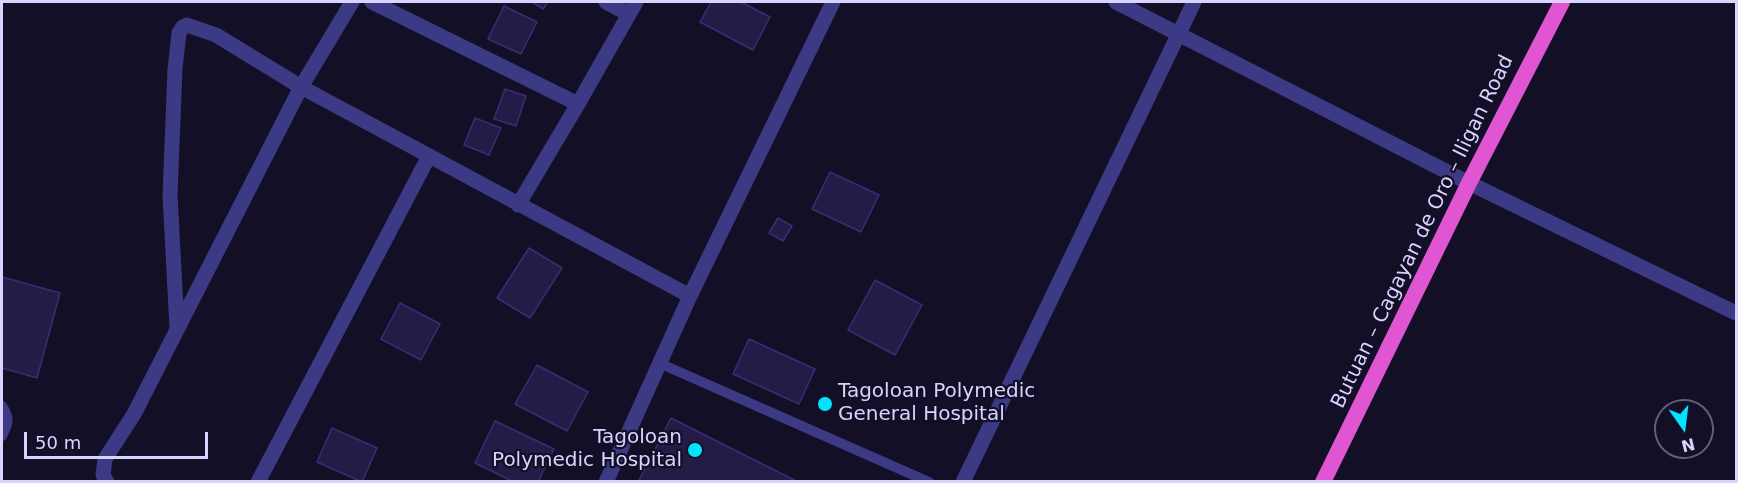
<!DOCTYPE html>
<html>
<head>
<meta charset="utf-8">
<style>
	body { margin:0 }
	#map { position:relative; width:1738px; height:483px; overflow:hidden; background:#130f26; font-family:"DejaVu Sans",sans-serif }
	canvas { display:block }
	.frame { position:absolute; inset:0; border:3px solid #d9d4ff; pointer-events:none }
	.north { position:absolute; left:1654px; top:399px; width:60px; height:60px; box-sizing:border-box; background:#130f26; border:2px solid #625e7d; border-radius:50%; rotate:166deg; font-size:16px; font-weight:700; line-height:24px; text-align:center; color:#d9d4ff }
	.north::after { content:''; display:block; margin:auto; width:21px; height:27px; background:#00e5ff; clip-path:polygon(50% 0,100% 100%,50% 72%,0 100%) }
	.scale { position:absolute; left:24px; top:432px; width:184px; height:27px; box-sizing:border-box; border:3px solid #d9d4ff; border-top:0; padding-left:8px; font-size:18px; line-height:21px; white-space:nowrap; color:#d9d4ff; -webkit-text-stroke:4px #130f26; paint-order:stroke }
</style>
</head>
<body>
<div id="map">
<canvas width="1738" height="483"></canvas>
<div class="frame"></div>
<div class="north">N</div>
<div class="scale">50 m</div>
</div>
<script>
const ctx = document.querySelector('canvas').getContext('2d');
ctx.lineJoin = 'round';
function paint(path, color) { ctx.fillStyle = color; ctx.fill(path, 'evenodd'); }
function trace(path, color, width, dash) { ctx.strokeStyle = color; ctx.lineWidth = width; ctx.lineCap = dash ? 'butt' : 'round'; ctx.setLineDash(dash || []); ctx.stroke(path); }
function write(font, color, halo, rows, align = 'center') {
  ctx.font = font + ' "DejaVu Sans",sans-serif'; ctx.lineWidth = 4.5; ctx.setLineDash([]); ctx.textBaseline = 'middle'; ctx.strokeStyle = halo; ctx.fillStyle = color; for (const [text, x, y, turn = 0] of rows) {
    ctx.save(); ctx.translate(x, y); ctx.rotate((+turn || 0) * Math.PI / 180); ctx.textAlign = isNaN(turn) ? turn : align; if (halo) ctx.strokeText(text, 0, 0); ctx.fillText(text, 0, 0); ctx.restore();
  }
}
const building = new Path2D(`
	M532 2H548L543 9Z
	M711 2H741L770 17 753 50 700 22Z
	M504 6 537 22 521 54 488 39Z
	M505 89 526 96 516 126 494 119Z
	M475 118 501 128 489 155 464 145Z
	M830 172 879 195 861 232 812 209Z
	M778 218 792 226 783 241 769 233Z
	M529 248 562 268 530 318 497 298Z
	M2 277 60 293 37 378 2 368Z
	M875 280 922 305 895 355 848 330Z
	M400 303 440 324 421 360 381 339Z
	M749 339 815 369 799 404 733 374Z
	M537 365 588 392 567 431 515 404Z
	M671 418 798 482H638Z
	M495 421 554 449 538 482H514L475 463Z
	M332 428 377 448 362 482 317 462Z`);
const service = new Path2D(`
	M659 363 929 482
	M2 406C11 419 8 424 2 436`);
const minor = new Path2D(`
	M372 2 578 104
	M606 2 629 14
	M1116 2 1469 183 1736 313
	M518 205 578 104 636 2
	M177 328 170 195 175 69 179 33 183 27 187 25 216 35 301 87 690 296
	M107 482 103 475 105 459 134 414 301 87 352 2
	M258 482 429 156
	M606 482 690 296 833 2
	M963 482 1194 2`);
const trunk = new Path2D(`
	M1323 482 1469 183 1562 2`);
const markers = [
	[825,404,8,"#00e5ff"],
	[695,450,8,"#00e5ff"]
];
const streetNames = [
	["Butuan – Cagayan de Oro – Iligan Road",1423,232,-64]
];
const poiNames = [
	["Tagoloan Polymedic",838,392],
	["General Hospital",838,415],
	["Tagoloan",682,438,"right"],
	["Polymedic Hospital",682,461,"right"]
];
paint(building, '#241b47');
trace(building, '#3b2d73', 1.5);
trace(service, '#3d3a85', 10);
trace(minor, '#3d3a85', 15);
trace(trunk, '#e055d1', 16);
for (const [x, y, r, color] of markers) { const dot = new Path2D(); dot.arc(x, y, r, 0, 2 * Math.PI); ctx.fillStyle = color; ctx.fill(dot); trace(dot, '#130f26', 2); }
write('20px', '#d9d4ff', '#130f26', streetNames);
write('20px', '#d9d4ff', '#130f26', poiNames, 'left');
</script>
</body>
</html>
